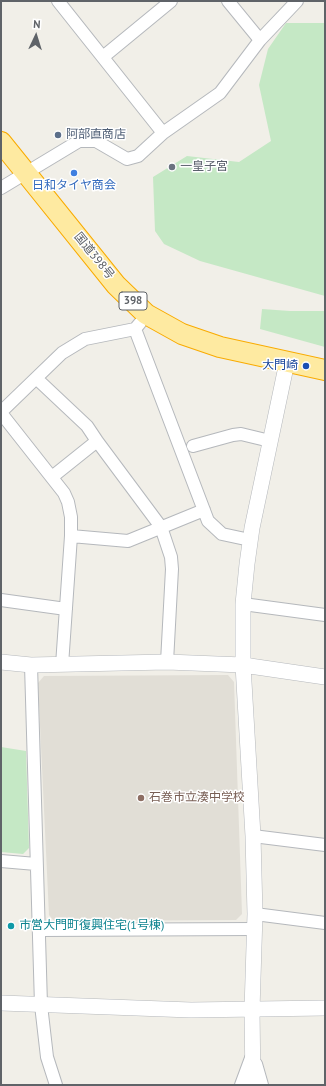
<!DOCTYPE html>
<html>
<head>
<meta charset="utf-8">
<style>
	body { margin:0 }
	#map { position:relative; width:326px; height:1086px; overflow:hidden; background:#f1efe8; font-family:"PT Sans",sans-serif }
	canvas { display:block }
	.frame { position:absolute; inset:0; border:2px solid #5f6368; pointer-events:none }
	.north { position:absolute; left:16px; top:16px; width:40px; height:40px; -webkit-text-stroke:3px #fff; paint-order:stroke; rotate:4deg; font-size:11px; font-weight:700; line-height:16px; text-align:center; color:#5f6368 }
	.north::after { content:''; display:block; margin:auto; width:14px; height:18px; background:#5f6368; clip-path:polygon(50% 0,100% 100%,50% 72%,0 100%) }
</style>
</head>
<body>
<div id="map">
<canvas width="326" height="1086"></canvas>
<div class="frame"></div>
<div class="north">N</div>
</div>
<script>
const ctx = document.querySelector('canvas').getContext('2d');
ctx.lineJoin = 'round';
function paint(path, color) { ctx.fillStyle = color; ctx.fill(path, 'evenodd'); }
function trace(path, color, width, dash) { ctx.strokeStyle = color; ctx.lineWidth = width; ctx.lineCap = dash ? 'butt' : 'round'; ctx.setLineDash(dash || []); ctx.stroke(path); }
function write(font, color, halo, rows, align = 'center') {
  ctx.font = font + ' "PT Sans","Noto Sans JP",sans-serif'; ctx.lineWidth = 3; ctx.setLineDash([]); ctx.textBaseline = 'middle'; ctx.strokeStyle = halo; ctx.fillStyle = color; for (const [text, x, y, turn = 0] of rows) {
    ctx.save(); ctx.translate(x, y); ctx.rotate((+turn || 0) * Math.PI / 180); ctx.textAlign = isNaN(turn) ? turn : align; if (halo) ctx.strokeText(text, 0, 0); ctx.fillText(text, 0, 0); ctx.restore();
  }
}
const education = new Path2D(`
	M228 675 234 682 242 914 236 920 54 921 49 915 38 683 44 676Z`);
const green = new Path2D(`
	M286 23H325V296L200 261 164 244 155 231 153 177 187 156 239 162 271 141 259 85 268 49Z
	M262 309 290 311H325V347L260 329Z
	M1 747 26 751 29 848 23 854 1 852Z`);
const minor = new Path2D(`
	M58 1 163 133
	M228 1 260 40
	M103 57 171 1
	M1 188 79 141H96L127 159 138 156 163 133 220 93 260 40 297 1
	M135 329 208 521 222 534 250 540
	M36 378 87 426 97 441 161 527 171 557 172 569 167 662
	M1 412 62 353 85 339 135 329 140 323
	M1 413 64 493 68 502 71 517V536L62 665
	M193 446 233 435 241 434 270 441
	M52 477 97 441
	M71 536 128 541 204 510
	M1 600 66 609
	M243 604 325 615
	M31 665 41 1005 47 1057 56 1085
	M253 836 325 845
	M1 861 36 864
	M255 914 325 923
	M39 930 255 929
	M256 1064 262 1085
	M241 1085 251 1058`);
const tertiary = new Path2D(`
	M1 662 31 665 167 662 243 665 325 677
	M1 1003 191 1010 325 1008
	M253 1085 252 1010 255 914 253 836 243 665V604L247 564 252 528 287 362`);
const trunk = new Path2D(`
	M1 142 116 285 146 314 182 334 220 347 325 370`);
const markers = [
	[58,135,4,"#5c6f8a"],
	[172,167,4,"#6b7280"],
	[74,173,4,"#3f7fe0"],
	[306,366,4,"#1a4fb4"],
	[141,798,4,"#8d6e63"],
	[11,926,4,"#0f9aa8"]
];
const shields = [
	[133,301,28]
];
const shieldNames = [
	["398",133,301]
];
const serviceNames = [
	["阿部直商店",66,135]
];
const worshipNames = [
	["一皇子宮",180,167]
];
const shopNames = [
	["日和タイヤ商会",74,186]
];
const streetNames = [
	["国道398号",94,256,51]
];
const transitNames = [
	["大門崎",298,366]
];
const educationNames = [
	["石巻市立湊中学校",149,798]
];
const cultureNames = [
	["市営大門町復興住宅(1号棟)",19,926]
];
paint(education, '#e1ded6');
paint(green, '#c5e8c5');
trace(minor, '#b5b8bc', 14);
trace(tertiary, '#b5b8bc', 16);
trace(trunk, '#f9ab00', 22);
trace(minor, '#fff', 12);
trace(tertiary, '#fff', 15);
trace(trunk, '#feeaa1', 20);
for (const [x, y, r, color] of markers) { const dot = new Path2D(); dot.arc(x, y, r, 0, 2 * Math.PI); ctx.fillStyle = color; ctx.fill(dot); trace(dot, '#fff', 1.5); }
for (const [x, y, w] of shields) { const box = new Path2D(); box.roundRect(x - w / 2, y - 9, w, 18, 3); ctx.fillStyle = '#fff'; ctx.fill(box); trace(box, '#5f6368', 1); }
write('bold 11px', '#5f6368', null, shieldNames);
write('12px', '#4e5e75', '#fff', serviceNames, 'left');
write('12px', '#5b616d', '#fff', worshipNames, 'left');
write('12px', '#366cbe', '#fff', shopNames);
write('12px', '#5f6368', '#fff', streetNames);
write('12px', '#164399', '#fff', transitNames, 'right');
write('12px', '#785e54', '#fff', educationNames, 'left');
write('12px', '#0d838f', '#fff', cultureNames, 'left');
</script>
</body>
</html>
